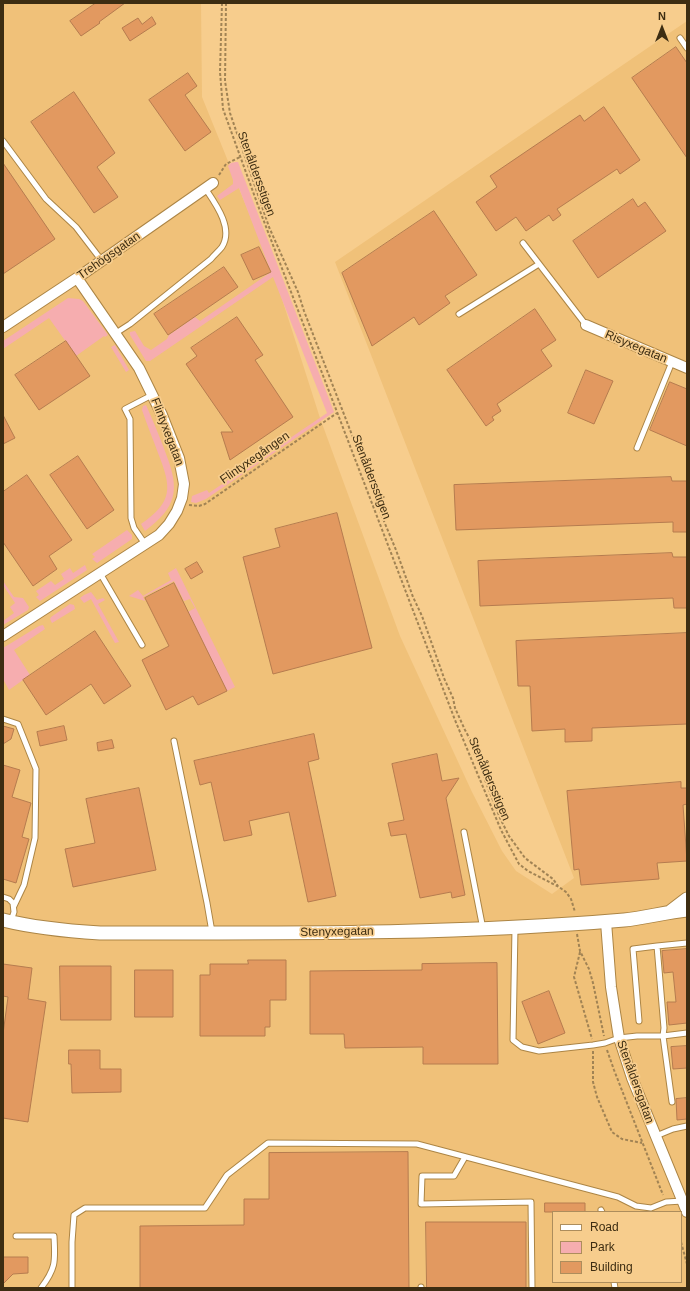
<!DOCTYPE html>
<html>
<head>
<meta charset="utf-8">
<style>
	body { margin:0 }
	#map { position:relative; width:690px; height:1291px; overflow:hidden; background:#f7cd8d; font-family:Helvetica,sans-serif }
	canvas { display:block }
	.frame { position:absolute; inset:0; border:4px solid #3d2d12; pointer-events:none }
	.legend { position:absolute; left:552px; top:1211px; width:130px; height:72px; box-sizing:border-box; background:#f7cd8d; border:1px solid #ad8d5c; margin:0; padding:5px 7px; list-style:none; font-size:12px; color:#3d2d12 }
	.legend li { display:flex; align-items:center; gap:8px; height:20px }
	.legend b { width:20px; border:1px solid #ad8d5c }
	.north { position:absolute; left:642px; top:8px; width:40px; height:40px; -webkit-text-stroke:3px #f7cd8d; paint-order:stroke; rotate:0deg; font-size:11px; font-weight:700; line-height:16px; text-align:center; color:#3d2d12 }
	.north::after { content:''; display:block; margin:auto; width:14px; height:18px; background:#3d2d12; clip-path:polygon(50% 0,100% 100%,50% 72%,0 100%) }
</style>
</head>
<body>
<div id="map">
<canvas width="690" height="1291"></canvas>
<div class="frame"></div>
<ul class="legend">
<li><b style="height:5px;background:#fff"></b>Road</li>
<li><b style="height:11px;background:#f6adaf"></b>Park</li>
<li><b style="height:11px;background:#e29960"></b>Building</li>
</ul>
<div class="north">N</div>
</div>
<script>
const ctx = document.querySelector('canvas').getContext('2d');
ctx.lineJoin = 'round';
function paint(path, color) { ctx.fillStyle = color; ctx.fill(path, 'evenodd'); }
function trace(path, color, width, dash) { ctx.strokeStyle = color; ctx.lineWidth = width; ctx.lineCap = dash ? 'butt' : 'round'; ctx.setLineDash(dash || []); ctx.stroke(path); }
function write(font, color, halo, rows, align = 'center') {
  ctx.font = font + ' Helvetica,sans-serif'; ctx.lineWidth = 3.5; ctx.setLineDash([]); ctx.textBaseline = 'middle'; ctx.strokeStyle = halo; ctx.fillStyle = color; for (const [text, x, y, turn = 0] of rows) {
    ctx.save(); ctx.translate(x, y); ctx.rotate((+turn || 0) * Math.PI / 180); ctx.textAlign = isNaN(turn) ? turn : align; if (halo) ctx.strokeText(text, 0, 0); ctx.fillText(text, 0, 0); ctx.restore();
  }
}
const built = new Path2D(`
	M3 3H201L202 97 275 277 320 418 400 636 472 792 502 851 516 871 552 894 574 878 335 262 687 21V1288H3ZM553 1212H681V1282H553Z`);
const green = new Path2D(`
	M236 162H238L334 412 206 499 196 503 191 502 192 496 207 490 209 493 327 413 273 277 150 361H146L130 335V332L135 331 144 346 151 350 167 339 169 335 195 317 200 321 271 272 239 188 220 200 217 196 233 184V180L228 166 231 163Z
	M68 298 79 299 83 301 108 335 105 337 104 336 76 356 49 318 3 349V341Z
	M115 345 129 370 126 372 111 347Z
	M146 405C153 421 160 437 166 454 180 490 177 507 145 531L141 524C173 502 172 488 158 453 153 439 147 425 142 410L143 406Z
	M127 530 132 535V539L97 563 92 559 95 557 92 554Z
	M85 565 87 570 40 601 36 597 39 595 36 591 51 581 55 585 64 579 61 574 70 568 73 573Z
	M176 568 235 687 227 691 188 612 195 608 190 599 184 601 174 581 143 597 145 601 129 596 138 590 143 596 171 580 168 573Z
	M3 581 14 597 23 598 29 607 28 610 3 625V621L14 613 10 607 15 603 3 585Z
	M91 592 97 600 103 598 105 600 98 604 119 642 115 643 91 599 84 603 80 598 84 595Z
	M70 604 74 605 75 609 52 623 50 619 51 617Z
	M43 625 45 629 14 650 30 675 9 690 3 679V648L39 626Z`);
const building = new Path2D(`
	M96 3H125L99 22 100 23 81 36 70 21Z
	M152 17 156 24 130 41 122 28 138 18 142 24Z
	M676 47 687 63V158L632 78Z
	M188 73 197 86 185 95 211 132 185 151 149 100Z
	M74 92 115 153 97 167 118 197 94 213 31 122Z
	M604 107 640 160 620 174 617 169 557 209 561 215 553 221 549 215 526 231 516 217 496 231 476 202 497 187 490 176 580 115 584 121Z
	M3 163 55 239 3 274Z
	M633 199 638 207 645 202 666 231 598 278 573 241Z
	M434 211 477 275 445 296 450 303 419 325 414 317 372 346 342 273Z
	M259 247 271 272 253 280 241 255Z
	M224 267 238 287 168 335 154 314Z
	M535 309 556 340 541 350 552 366 497 404 501 411 492 417 494 420 486 426 447 370Z
	M237 317 263 355 255 360 293 417 230 460 221 432H233L186 364 197 356 191 348Z
	M66 341 90 376 39 410 15 375Z
	M586 370 613 381 594 424 568 413Z
	M670 382 687 389V446L650 430Z
	M3 415 15 438 3 444Z
	M78 456 114 510 87 529 50 475Z
	M27 475 72 540 49 556 57 569 33 586 3 542V492Z
	M671 477 672 481H687V532H673V522L456 530 454 485Z
	M337 513 372 648 273 674 243 557 280 547 275 529Z
	M672 553 673 557H687V608H674L673 598 480 606 478 561Z
	M197 562 203 572 191 579 185 569Z
	M174 583 227 691 198 705 193 696 166 710 142 660 169 646 145 598Z
	M95 631 131 686 104 704 91 684 46 715 23 680Z
	M687 633V724L592 728V741L565 742V729L532 731 530 686H518L516 641Z
	M3 726 14 729 11 739 3 744Z
	M64 726 67 740 40 746 37 732Z
	M314 734 319 759 308 762 336 896 308 902 289 812 249 821 252 835 224 841 211 782 200 785 194 761Z
	M112 740 114 748 98 751 97 743Z
	M437 754 442 781 459 778 446 798 465 895 452 898 451 892 420 898 406 834 391 836 388 823 404 820 392 764Z
	M3 765 20 770 12 797 31 803 22 837 29 839 16 883 3 879Z
	M681 782V788H687V804L683 805 687 861 657 863 659 879 581 885 579 869 574 870 567 791Z
	M139 788 156 870 73 887 65 849 95 843 86 799Z
	M687 949V1023L669 1025 667 1002H676L673 972 664 973 662 951Z
	M248 960H286V1000H270V1027H265V1036H200V975H210V964H248Z
	M497 963 498 1064H423V1047L345 1048 344 1034H310V971L422 970V964Z
	M3 964 32 968 28 999 46 1002 28 1122 3 1118V1034L8 997 3 996Z
	M60 966H111V1020H61Z
	M135 970H173V1017H135Z
	M549 991 565 1033 538 1044 522 1002Z
	M687 1046V1068L673 1069 671 1047Z
	M69 1050H100V1069H121V1092L72 1093 71 1064H69Z
	M687 1098V1119L677 1120 676 1099Z
	M408 1152 409 1288H140V1226L244 1225V1199H269V1153Z
	M545 1203H585V1212H545Z
	M426 1222H526V1288H427Z
	M3 1257H28V1273L13 1274 3 1284Z`);
const path = new Path2D(`
	M222 3 220 72 223 109 260 211 455 720 501 830 519 864 528 871 559 887 566 892 571 899 575 912
	M226 3 225 81 230 113 269 227 298 292 304 311 376 497 381 514 396 550 413 597 422 616 444 678 453 698 455 708 465 730 472 743 474 753 483 773 485 780 500 818 509 836 525 858 553 879 558 886
	M219 175 226 164 240 157
	M189 505 199 506 205 504 337 413
	M577 934 580 951 589 969 593 983 604 1036
	M580 952 574 977 592 1039
	M607 1050 614 1070 663 1195
	M593 1051V1082L597 1097 612 1132 622 1139 642 1143
	M681 1242 687 1264`);
const service = new Path2D(`
	M680 38 687 48
	M3 141 46 199 76 227 102 261
	M523 243 586 325
	M459 314 539 264
	M116 333 130 324 211 259C214 255 219 251 222 247 234 228 215 203 205 188
	M637 448 672 362
	M145 544 134 528 131 518 130 419 125 409 152 395
	M100 573 142 645
	M3 719 18 724 36 769 35 838 24 885 14 906
	M174 741 207 903 212 932
	M464 832 483 929
	M3 897 9 899 13 903 14 912 11 921
	M515 928 513 1040 522 1047 539 1051 593 1045 605 1043 619 1038 637 1036H663L687 1033
	M657 946 687 943
	M639 1021 633 949 657 946 664 1028 663 1036 672 1102
	M656 1136 673 1129 687 1126
	M465 1157 454 1176H422L421 1204 531 1202 532 1288
	M601 1210 602 1212
	M16 1236H54C55 1260 57 1267 41 1288
	M614 1282 615 1288
	M421 1287V1288
	M72 1288V1242L74 1215 85 1208H205L227 1175 268 1143 417 1144 618 1197 636 1206 651 1208 666 1202 683 1201`);
const minor = new Path2D(`
	M586 325 687 368
	M3 327 77 278 213 183
	M3 636 159 535 169 524 177 511 182 498 184 484 179 458 162 415 139 368 77 278
	M606 922 611 987 619 1038 632 1078 687 1212`);
const tertiary = new Path2D(`
	M670 912 687 899
	M3 920C35 928 67 931 100 933 275 933 450 935 624 920 645 918 666 912 687 910`);
const streetNames = [
	["Stenåldersstigen",256,174,70],
	["Trehögsgatan",109,256,-35],
	["Risyxegatan",636,347,23],
	["Flintyxegatan",167,432,69],
	["Flintyxegången",255,458,-35],
	["Stenåldersstigen",371,477,69],
	["Stenåldersstigen",489,779,67],
	["Stenyxegatan",337,932,-1],
	["Stenåldersgatan",635,1082,70]
];
paint(built, '#f0c179');
paint(green, '#f6adaf');
paint(building, '#e29960');
trace(building, '#b67c4f', 1);
trace(service, '#ac8545', 7);
trace(minor, '#ac8545', 12);
trace(tertiary, '#ac8545', 15);
trace(path, '#a18354', 2, [3, 2]);
trace(service, '#fff', 5);
trace(minor, '#fff', 10);
trace(tertiary, '#fff', 13);
write('12px', '#3d2d12', '#f7cd8d', streetNames);
</script>
</body>
</html>
